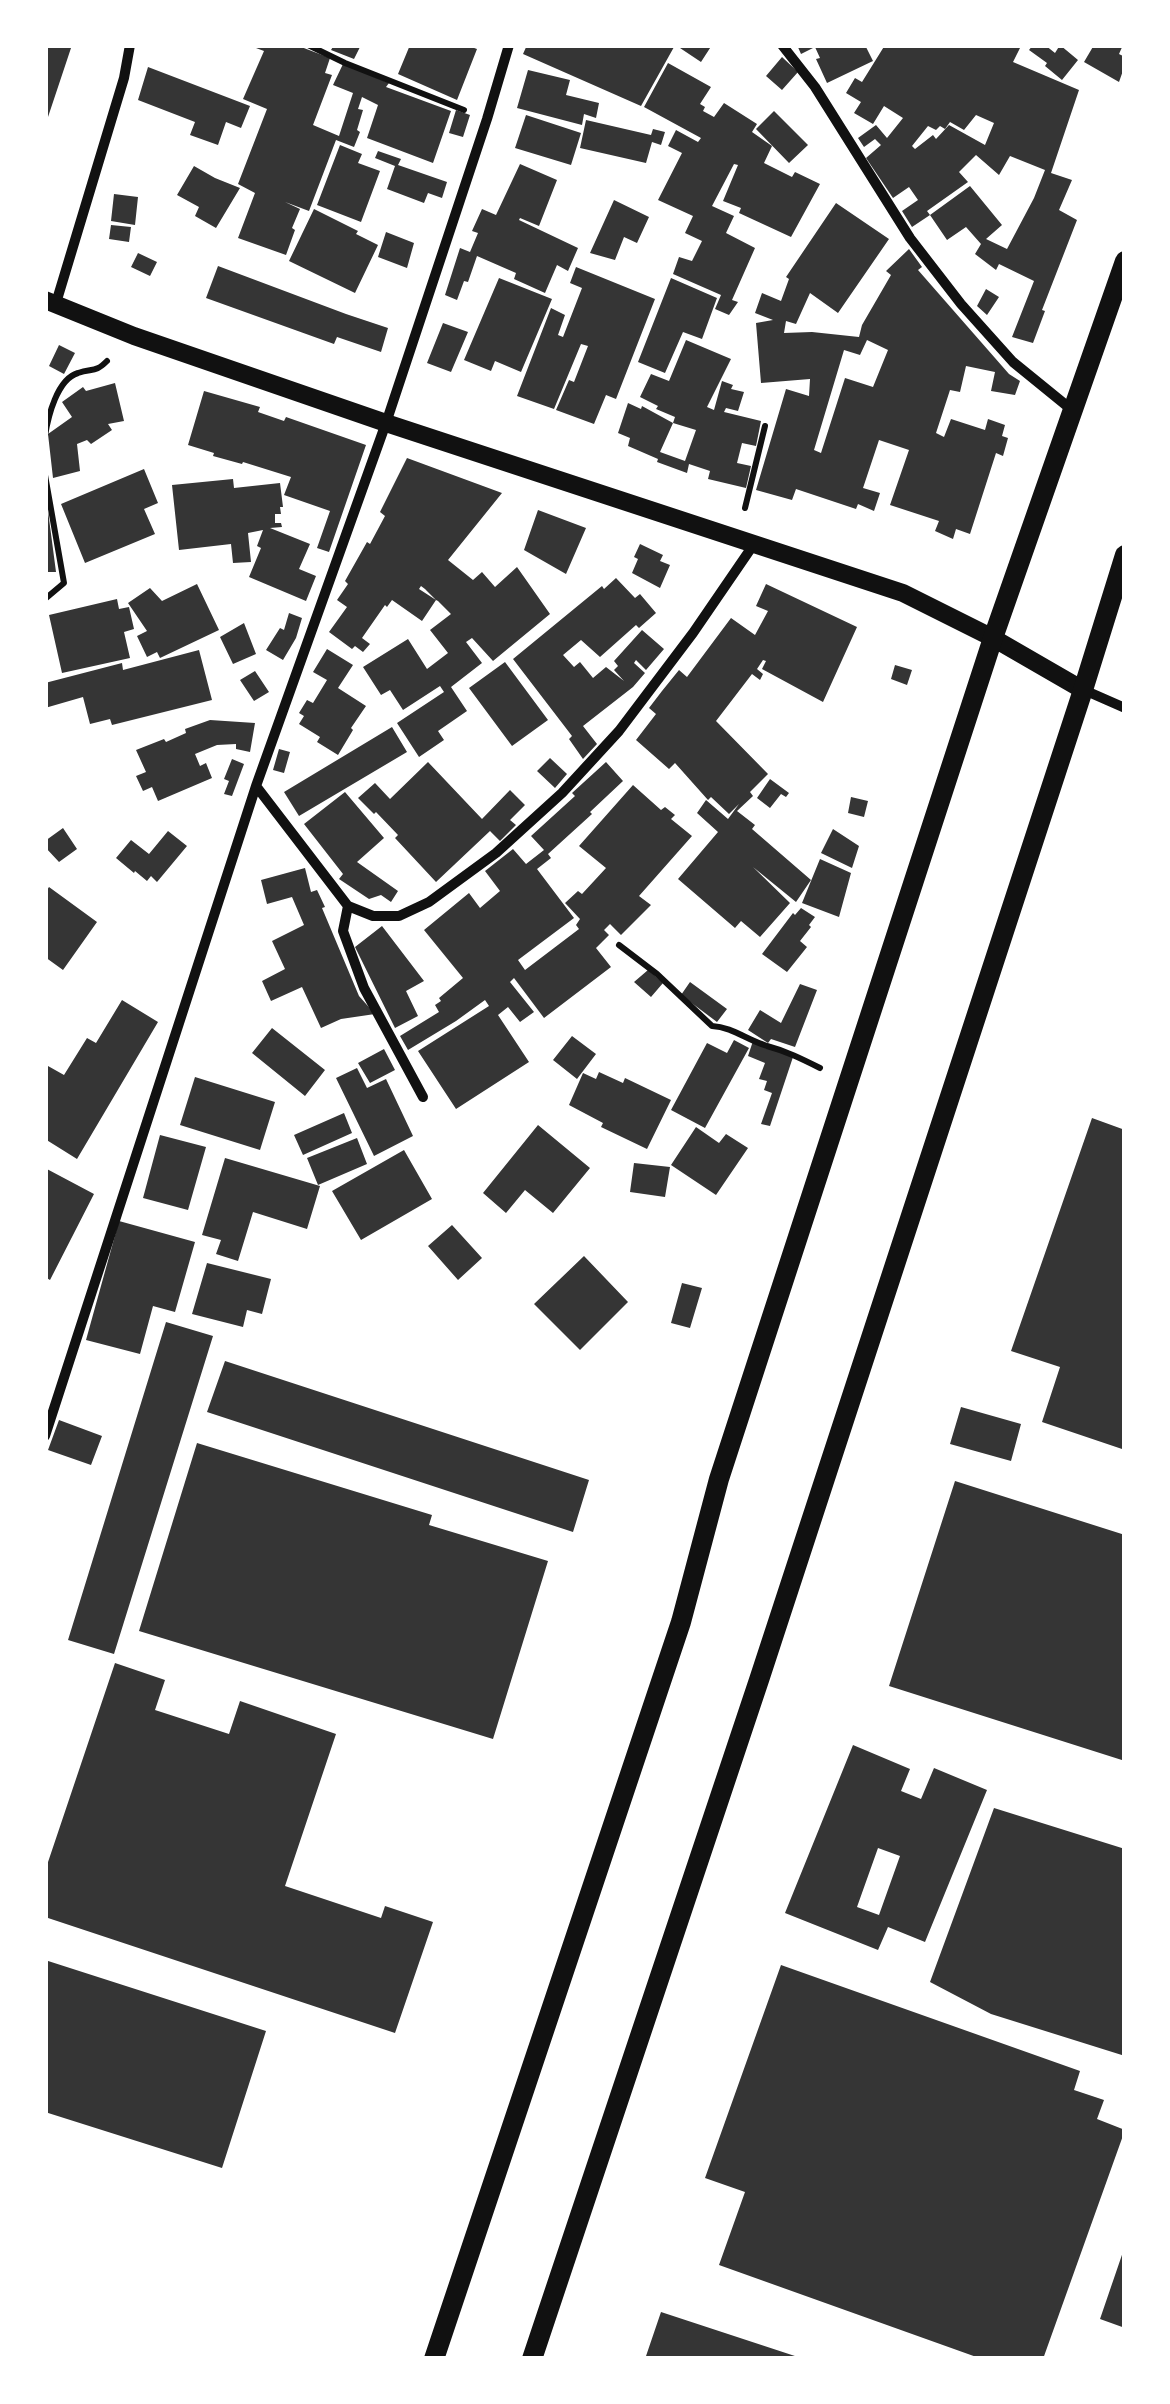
<!DOCTYPE html>
<html>
<head>
<meta charset="utf-8">
<style>
	body { margin:0 }
	#map { position:relative; width:1170px; height:2404px; overflow:hidden; background:#fff; font-family:Bitter,serif }
	canvas { display:block }
	.frame { position:absolute; inset:0; border:48px solid #fff; pointer-events:none }
</style>
</head>
<body>
<div id="map">
<canvas width="1170" height="2404"></canvas>
<div class="frame"></div>
</div>
<script>
const ctx = document.querySelector('canvas').getContext('2d');
ctx.lineJoin = 'round';
function paint(path, color) { ctx.fillStyle = color; ctx.fill(path, 'evenodd'); }
function trace(path, color, width, dash) { ctx.strokeStyle = color; ctx.lineWidth = width; ctx.lineCap = dash ? 'butt' : 'round'; ctx.setLineDash(dash || []); ctx.stroke(path); }
const building = new Path2D(`
	M45 45H72L46 123H45Z
	M248 45H296L330 58 325 73 332 75 313 125 339 136 353 93 333 85 343 64 389 83 386 87 451 111 433 163 367 138 378 105 362 97 358 109 363 110 357 130 360 132 354 147 336 140 309 211 285 202 300 209 292 228 295 230 286 255 238 238 255 193 238 184 267 109 243 99 264 51Z
	M334 45H361L354 59 331 50Z
	M410 45H466L477 49 457 100 398 74Z
	M527 45H668L674 47 641 106 523 54Z
	M682 45H712L701 62 680 48Z
	M797 45H865L873 61 827 83 816 59 820 58 815 47 801 54Z
	M885 45H1013L1020 48 1013 62 1079 90 1051 173 1072 180 1059 210 1077 220 1042 310 1045 311 1033 343 1012 337 1034 281 999 264 996 270 975 254 981 244 966 227 947 240 930 215 912 227 902 211 918 200 909 187 893 198 866 158 881 145 875 139 864 147 858 138 876 125 887 138 903 118 884 106 873 124 854 113 861 102 846 93 855 78 862 82ZM976 115 994 123 985 145 949 125 936 139 933 135 915 149 912 146 928 126 936 130 940 126 945 129 950 122 964 130ZM976 155 999 175 1010 156 1045 170 1034 198 1007 249 986 239 1002 225 970 186 930 215 927 211 968 182 959 172Z
	M1033 45H1045L1055 53 1060 45 1078 60 1062 80 1045 66 1047 63 1029 50Z
	M1094 45H1123L1119 54 1125 57V65L1119 82 1084 62Z
	M782 57 798 72 782 90 766 76Z
	M668 63 711 87 700 104 705 107 703 111 714 117 724 103 757 124 752 132 772 146 764 163 792 177 795 172 820 184 791 237 739 213 741 208 723 201 738 165 734 164 712 206 734 216 726 233 755 248 732 300 738 302 729 315 715 309 721 295 673 274 679 257 692 261 702 241 685 233 693 216 658 200 682 153 668 146 676 130 698 142 701 138 644 107Z
	M148 67 250 106 241 128 226 122 218 145 190 135 195 122 138 100Z
	M528 70 570 80 566 95 599 103 596 118 584 114 582 125 517 108Z
	M456 110 470 115 463 137 449 133Z
	M774 111 808 145 789 163 756 129Z
	M526 115 581 133 571 165 515 148Z
	M586 120 651 135 653 129 665 132 661 145 652 142 646 163 580 148Z
	M340 145 362 154 358 163 380 171 361 222 317 205Z
	M378 151 401 159 398 165 447 182 442 198 428 193 424 203 387 189 395 166 375 158Z
	M520 164 557 180 539 226 520 218 519 220 578 248 568 271 557 265 545 293 514 279 516 273 477 256 468 282 464 281 457 300 445 295 460 248 470 252 478 233 472 231 482 209 496 215Z
	M194 166 215 178 240 188 216 228 195 216 199 207 177 195Z
	M114 194 138 197 135 225 111 221Z
	M614 200 649 217 637 243 624 237 615 260 590 253Z
	M836 203 889 239 838 313 810 293 796 324 786 321 784 333 812 332 859 337 862 325 891 275 886 271 909 249 922 267 918 270 1009 374 1020 381 1015 395 991 391 995 372 966 366 960 392 950 390 936 433 944 437 951 419 985 430 988 419 1005 425 1002 436 1008 438 1003 456 996 453 970 534 956 529 953 539 935 531 939 521 890 505 909 450 879 440 863 488 880 493 874 511 858 504 856 509 796 489 792 500 756 490 786 389 809 396 810 379 761 383 756 323 773 320 755 313 762 293 781 301 789 279 786 277ZM867 340 888 350 873 387 845 378 821 453 814 450 844 350 860 355Z
	M314 209 358 231 356 234 378 245 355 293 289 261Z
	M111 225 131 227 129 242 109 239Z
	M386 232 414 243 407 268 378 257Z
	M138 253 157 262 150 276 131 267Z
	M218 266 346 314 388 328 381 352 337 337 334 344 206 298Z
	M576 267 655 299 616 399 606 395 594 424 556 410 569 380 574 382 588 346 581 344 554 409 517 396 551 308 565 315 558 335 563 337 582 288 570 283Z
	M499 278 552 299 521 372 495 361 491 371 464 360Z
	M671 278 717 298 702 339 683 332 665 373 638 362Z
	M986 289 999 297 987 315 977 306Z
	M443 323 468 332 451 372 427 363Z
	M686 340 731 359 707 407 714 410 722 381 733 385 731 389 744 392 738 411 726 408 724 412 761 421 756 446 742 443 737 463 751 466 746 488 708 479 710 471 689 464 687 473 657 462 658 459 628 446 630 438 618 433 628 403 641 409 642 406 673 423 660 452 685 461 696 430 673 423 675 417 656 409 658 406 640 397 651 374 669 381Z
	M59 345 75 353 64 374 49 366Z
	M115 383 124 421 108 424 112 430 91 444 87 440 77 444 80 471 53 478 48 434 72 417 62 402 83 387 86 391Z
	M204 391 260 407 258 412 284 421 286 417 366 445 329 552 317 548 330 511 284 495 291 477 243 462 242 464 213 456 214 453 188 445Z
	M407 458 502 493 448 560 473 580 482 572 495 587 517 567 550 614 493 661 472 638 466 642 482 663 451 687 467 711 438 731 444 740 419 757 397 723 444 692 440 686 403 710 390 690 381 695 363 667 408 639 427 669 448 653 430 630 451 614 438 601 436 600 425 589 421 586 419 589 436 600 422 621 392 600 387 607 385 605 362 638 370 644 363 652 355 646 352 649 329 632 347 607 337 600 348 584 345 581 367 542 370 544 385 516 380 512Z
	M144 469 158 503 144 509 155 534 85 563 61 504Z
	M233 479 234 488 280 483 283 507H280L281 514H275V523H281L282 527 270 528 310 544 299 569 316 576 306 601 249 577 261 548 257 546 263 530 248 533 251 562 233 563 231 544 179 550 172 485Z
	M538 510 586 528 566 574 524 550Z
	M45 511H48L56 572H45Z
	M640 544 663 555 660 561 670 565 660 588 632 573 638 559 634 557Z
	M616 578 635 598 640 594 656 613 639 628 636 625 600 657 581 640 563 655 574 667 580 662 593 678 606 667 624 681 614 670 618 666 614 661 642 630 664 649 646 670 636 660 634 663 645 673 633 687 583 726 597 744 583 759 569 739 572 736 513 659 602 586 604 589Z
	M197 584 219 630 160 658 157 652 147 657 137 636 147 631 128 603 150 588 162 601Z
	M766 584 857 627 823 702 762 669 766 661 763 660 757 669 763 674 760 680 752 674 716 721 768 774 750 792 753 796 737 811 755 825 752 829 811 880 796 902 753 867 790 903 760 937 741 921 735 928 678 879 718 832 697 813 706 800 728 819 739 804 729 814 711 797 708 800 675 763 669 769 636 740 656 714 649 708 662 691 679 670 687 677 731 618 755 635 768 611 756 606Z
	M117 599 119 609 129 607 134 629 124 632 130 658 62 673 49 615Z
	M289 613 302 618 296 638 283 660 266 650 280 628 284 630Z
	M244 623 256 654 233 664 220 637Z
	M327 649 353 665 338 688 366 706 351 728 353 730 338 755 317 742 320 737 299 724 304 716 299 713 307 700 313 703 327 680 313 672Z
	M199 650 212 700 112 725 110 719 90 724 83 697 45 708V683L122 663 123 670Z
	M505 662 548 720 512 746 469 688Z
	M895 665 912 670 907 685 891 679Z
	M255 671 269 692 254 701 240 680Z
	M210 720 255 723 250 752 236 749V744L217 745 195 754 200 766 206 763 212 778 158 801 152 787 143 791 136 776 146 772 136 750 164 739 166 742 186 733 185 729Z
	M392 727 407 752 299 816 284 792Z
	M279 749 290 752 284 773 273 770Z
	M550 758 567 774 555 788 537 771Z
	M232 759 244 764 232 796 224 794 229 781 224 779Z
	M428 762 482 819 510 790 525 805 510 820 516 825 500 841 490 831 436 882 395 838 398 835 376 812 374 814 358 798 375 783 390 799Z
	M606 762 623 781 590 812 592 814 548 854 551 858 537 869 574 918 518 960 525 970 579 929 576 925 580 919 565 903 578 891 582 894 606 868 579 846 633 785 661 810 665 807 675 815 671 819 692 836 639 896 651 905 621 935 610 924 604 930 609 935 596 948 611 967 544 1018 514 978 510 982 534 1012 520 1022 508 1007 498 1015 529 1062 456 1109 418 1051 489 1006 485 1000 456 1021 408 1050 400 1036 439 1012 435 1005 441 1001 439 998 463 978 424 930 469 893 480 908 500 891 485 871 513 849 526 864 544 850 531 836 575 796 572 793Z
	M770 779 789 793 786 797 781 794 770 808 757 798Z
	M345 792 384 838 357 862 398 891 391 902 381 895 369 899 339 879 343 874 304 824Z
	M851 797 868 801 864 817 848 813Z
	M63 828 77 849 59 862 45 847V841Z
	M833 829 859 846 852 868 821 853Z
	M168 831 187 846 157 882 151 876 147 881 135 871 134 873 116 858 131 840 149 854Z
	M820 859 851 873 839 917 802 903Z
	M305 868 311 892 317 890 325 907 322 908 359 996 375 1014 341 1019 321 1028 302 987 271 1001 262 981 285 969 272 941 304 925 292 897 267 904 261 880Z
	M49 887 97 922 63 970 45 957V893Z
	M801 908 815 917 809 925 811 927 800 941 807 947 787 972 762 954 793 913 795 915Z
	M382 926 424 981 406 991 418 1016 395 1028 355 947Z
	M648 970 663 983 651 997 634 982Z
	M690 982 727 1009 717 1022 681 995Z
	M800 984 817 990 795 1047 771 1039 768 1043 748 1030 760 1010 781 1023Z
	M122 1000 158 1022 77 1159 45 1139V1071L48 1066 64 1075 87 1038 96 1043Z
	M272 1028 325 1070 305 1096 252 1053Z
	M572 1036 596 1054 577 1079 553 1060Z
	M734 1040 749 1048 705 1128 671 1110 707 1043 727 1053Z
	M753 1041 793 1057 770 1126 761 1124 772 1093 764 1090 767 1081 759 1079 765 1063 748 1056Z
	M384 1049 395 1070 370 1083 358 1063Z
	M357 1068 367 1088 386 1079 413 1136 374 1156 336 1078Z
	M599 1072 623 1083 625 1078 671 1100 647 1149 601 1127 603 1123 569 1105 583 1073 596 1079Z
	M195 1077 275 1102 260 1150 180 1125Z
	M344 1113 352 1133 303 1155 294 1135Z
	M1092 1118 1125 1130V1450L1042 1422 1060 1367 1011 1351Z
	M538 1125 590 1168 553 1213 525 1190 506 1213 483 1193Z
	M696 1127 719 1143 726 1134 748 1148 716 1195 671 1165Z
	M160 1135 206 1147 188 1210 143 1198Z
	M357 1138 367 1164 318 1185 307 1158Z
	M404 1150 432 1199 361 1240 332 1191Z
	M225 1158 320 1186 307 1229 253 1212 238 1261 216 1254 221 1240 202 1235Z
	M634 1163 670 1167 665 1197 630 1192Z
	M45 1168 94 1194 50 1280 45 1277Z
	M119 1221 195 1242 175 1312 153 1306 140 1354 86 1340Z
	M452 1225 482 1258 458 1280 428 1246Z
	M584 1256 628 1302 580 1350 534 1304Z
	M207 1263 271 1279 262 1314 247 1310 243 1327 192 1314Z
	M682 1283 702 1288 690 1328 671 1323Z
	M166 1322 213 1336 114 1654 68 1640Z
	M225 1361 589 1480 573 1532 207 1412Z
	M961 1407 1021 1424 1011 1461 950 1444Z
	M59 1420 102 1436 91 1465 48 1450Z
	M197 1443 432 1515 429 1525 548 1561 493 1739 139 1631Z
	M955 1481 1125 1535V1761L889 1686Z
	M115 1663 165 1680 155 1710 229 1734 240 1701 336 1734 285 1886 381 1918 385 1906 433 1922 395 2033 45 1917V1871Z
	M853 1745 910 1769 901 1791 921 1799 934 1768 987 1790 925 1942 888 1927 878 1950 785 1913ZM878 1848 900 1856 879 1915 857 1907Z
	M994 1808 1125 1849V2056L991 2014 930 1982Z
	M45 1960 266 2031 222 2168 45 2112Z
	M781 1965 1080 2071 1074 2090 1104 2100 1097 2119 1125 2130 1043 2359H982L719 2265 745 2192 705 2178Z
	M1125 2246V2328L1100 2319Z
	M661 2312 801 2358V2359H645Z`);
const path = new Path2D(`
	M308 45 345 63 464 110
	M45 436C48 417 57 379 78 373 93 368 95 373 107 361
	M45 475 64 583 45 599
	M745 508 765 426
	M619 945 657 974 712 1026C732 1027 747 1040 767 1046 786 1051 802 1059 820 1068`);
const minor = new Path2D(`
	M782 45 815 87 910 238 961 304 1013 362 1072 410
	M56 303 124 78 130 45
	M1084 690 1125 708
	M256 786 348 906 373 916H399L429 902 496 853 562 793 619 731 693 633 754 544
	M348 906 343 931 364 988 423 1097
	M45 1436 256 786 386 423 487 119 509 45`);
const tertiary = new Path2D(`
	M45 300 134 336 386 423 903 593 993 638 1083 690`);
const secondary = new Path2D(`
	M434 2359 681 1622 719 1479 993 638 1125 261
	M532 2359 759 1680 1083 690 1125 555`);
paint(building, '#353535');
trace(path, '#111', 6);
trace(minor, '#111', 10);
trace(tertiary, '#111', 18);
trace(secondary, '#111', 20);
</script>
</body>
</html>
